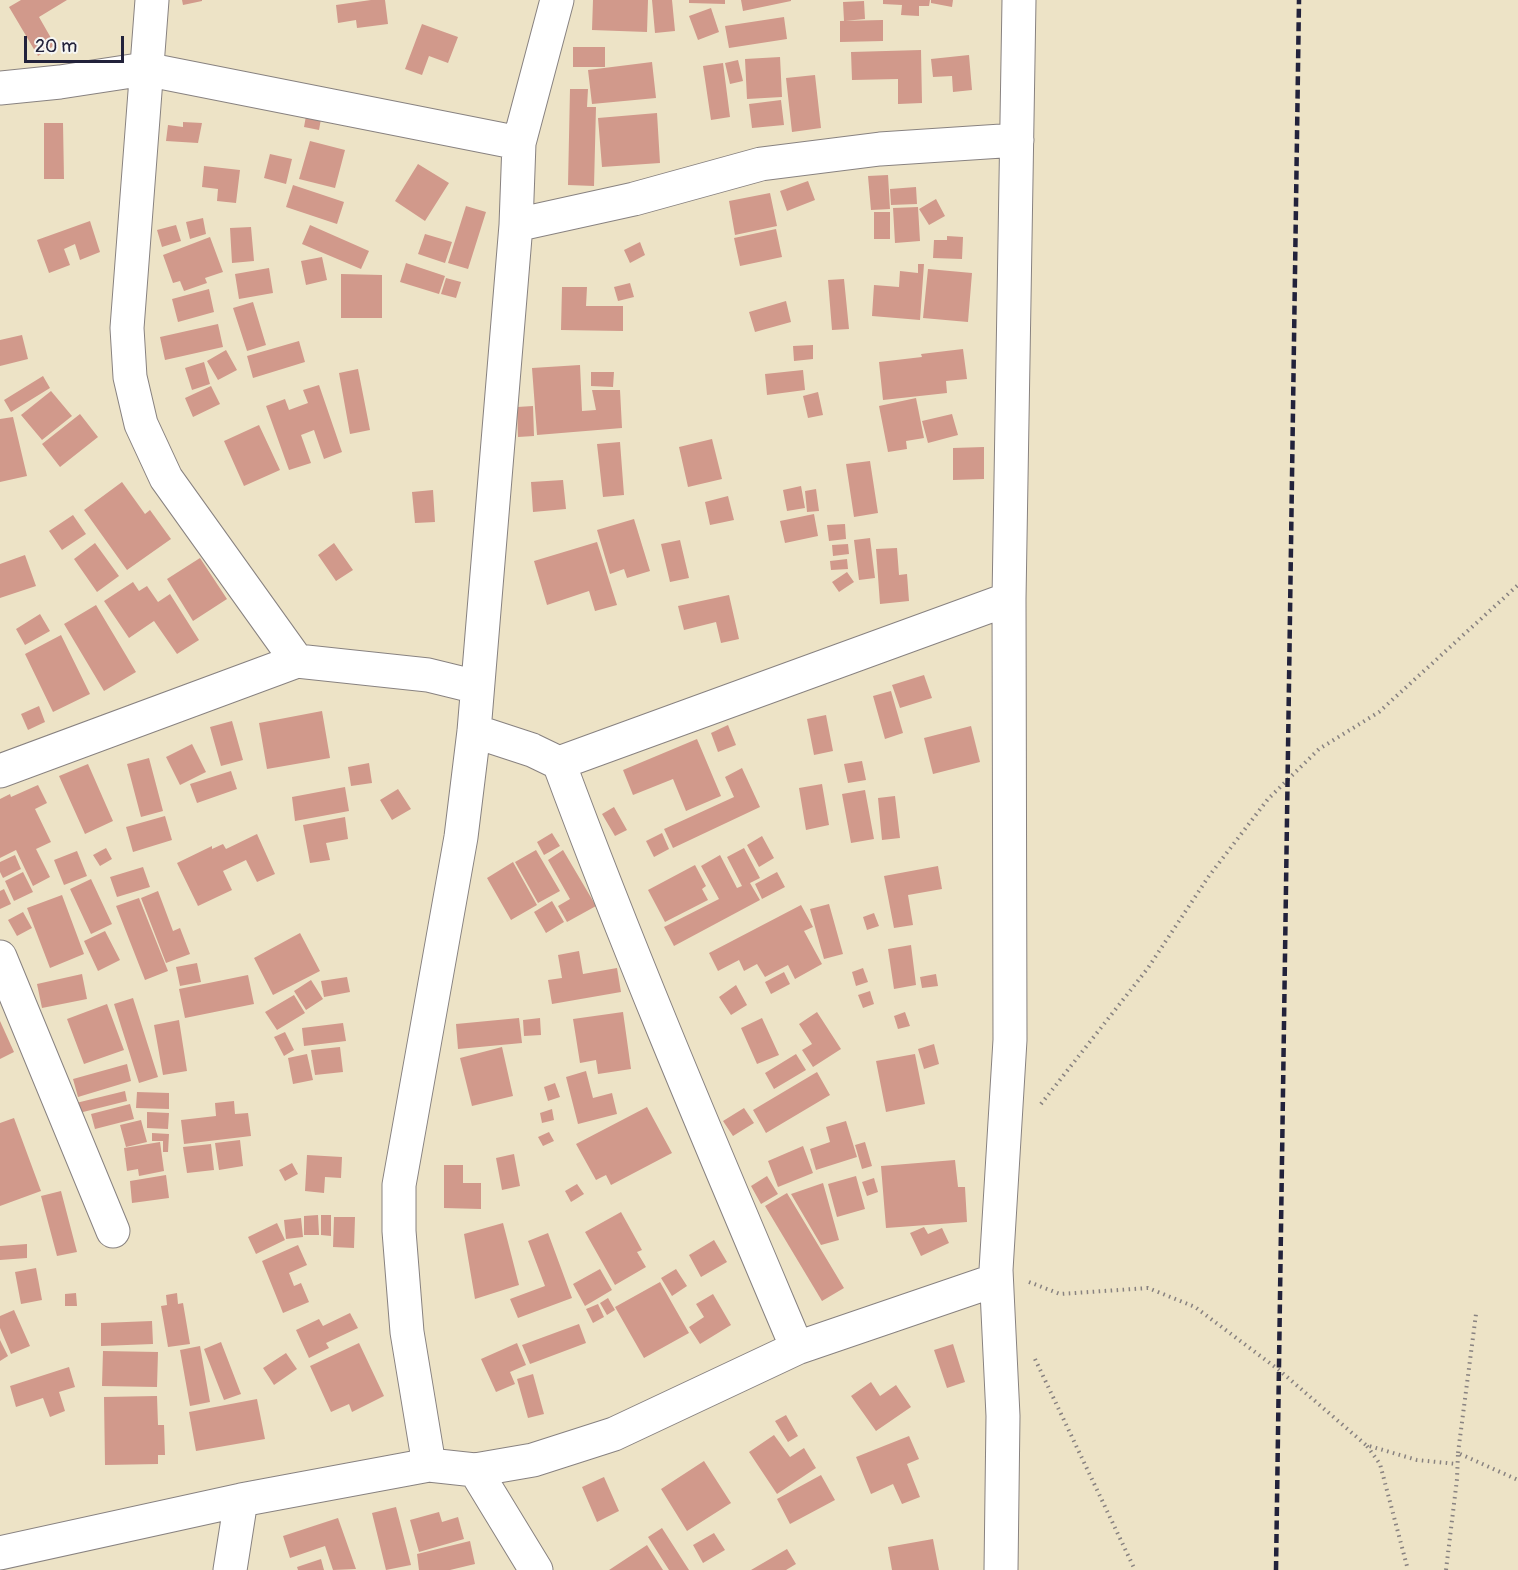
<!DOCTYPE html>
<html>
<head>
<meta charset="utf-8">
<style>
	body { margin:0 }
	#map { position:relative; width:1518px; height:1570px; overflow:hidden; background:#ede3c6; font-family:Pangolin,sans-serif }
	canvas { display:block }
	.scale { position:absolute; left:24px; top:36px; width:100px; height:27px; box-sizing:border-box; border:3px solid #22223b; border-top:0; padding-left:8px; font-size:18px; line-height:21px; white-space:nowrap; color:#22223b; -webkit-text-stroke:4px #f6f6f2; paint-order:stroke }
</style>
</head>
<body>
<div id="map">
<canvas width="1518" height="1570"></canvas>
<div class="scale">20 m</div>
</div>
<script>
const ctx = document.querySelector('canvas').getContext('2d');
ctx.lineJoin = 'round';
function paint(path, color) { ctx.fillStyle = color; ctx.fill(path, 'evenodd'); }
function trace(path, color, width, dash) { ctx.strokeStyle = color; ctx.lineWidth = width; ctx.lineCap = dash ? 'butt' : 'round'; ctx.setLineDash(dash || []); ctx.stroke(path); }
const building = new Path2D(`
	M21 0H67L39 17 55 45 38 56 9 7Z
	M182 0H202V1L183 5Z
	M371 0H385L388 24 357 28 356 20 338 23 336 5Z
	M593 0H648L647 32 592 30Z
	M652 0H672L675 31 655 33Z
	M689 0H725V4L689 3Z
	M741 0H791V1L743 11Z
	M883 0H930L929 6H919V16L901 15 902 5 883 4Z
	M931 0H953L952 7 931 3Z
	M864 1 865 19 844 21 843 2Z
	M711 8 719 32 698 40 689 16Z
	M784 17 787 39 729 48 725 26Z
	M883 20V41L840 42V21Z
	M422 24 458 37 448 63 429 56 422 75 405 69Z
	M573 47H605V67H573Z
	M921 50 922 103 898 104V79L852 80 851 52Z
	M969 55 972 90 953 92 952 76 933 77 931 59Z
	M780 57 782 97 747 99 745 59Z
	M738 60 743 81 730 84 725 63Z
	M652 62 656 98 592 104 588 70Z
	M723 63 730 117 711 120 703 66Z
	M815 75 821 128 792 132 786 78Z
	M570 89H588L587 107H596L594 186 568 185Z
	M781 100 784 125 752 128 749 104Z
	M657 113 660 163 602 167 598 118Z
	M306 116 321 119 319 130 304 127Z
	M183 122 202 123 198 143 166 141 168 125 183 127Z
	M44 123H63L64 179H44Z
	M310 141 345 150 335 188 299 179Z
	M270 154 292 159 286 184 264 178Z
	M418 164 449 183 425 221 395 201Z
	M204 166 240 170 236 203 217 201 218 189 202 187Z
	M888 175 890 209 871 210 868 176Z
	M808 181 815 200 787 211 780 191Z
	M293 185 344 202 337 224 286 207Z
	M916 187 917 204 891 205 890 189Z
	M770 193 777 226 735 235 729 201Z
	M936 199 945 216 929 225 919 209Z
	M466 206 486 212 468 269 448 263Z
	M918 207 920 241 895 243 893 208Z
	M874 212H890V239H874Z
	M203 218 206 234 190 239 186 222Z
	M90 221 100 252 80 260 75 244 64 249 70 265 49 273 37 240Z
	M176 225 181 241 162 247 157 230Z
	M310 225 369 251 361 269 302 244Z
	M251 227 254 261 232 263 230 228Z
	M776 229 782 257 740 266 734 238Z
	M425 234 452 242 445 263 418 254Z
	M947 236 963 237 962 259 933 258 934 240H947Z
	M210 237 223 272 205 278 207 283 184 291 180 281 173 283 163 255Z
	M640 242 645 255 630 263 624 250Z
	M322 257 327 280 306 285 301 261Z
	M406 263 445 276 439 294 400 282Z
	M918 264H924L920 320 872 316 874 285 899 287 900 271 918 273Z
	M269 268 273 293 239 299 235 274Z
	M928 269 972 273 968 322 923 318Z
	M341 274 382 275V318H341Z
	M446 278 461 282 456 298 441 294Z
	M844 279 849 329 832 330 828 280Z
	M630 283 634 297 618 301 614 287Z
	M562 287H587L586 306H623V331L561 330Z
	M209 289 214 312 178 322 172 299Z
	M786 301 791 322 755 332 749 312Z
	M253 302 266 345 247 351 233 308Z
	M218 324 223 347 165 360 160 337Z
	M22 335 28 359 0 366V340Z
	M299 341 305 362 253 378 247 356Z
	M813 345V359L794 361 793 346Z
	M963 349 967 379 946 381 947 393 883 400 879 362 922 357 921 354Z
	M226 350 237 370 218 380 207 361Z
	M204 362 210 384 192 390 185 368Z
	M580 365 582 411 596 410 592 390H620L622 428 537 435 532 368Z
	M358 369 370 430 350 434 339 373Z
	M803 370 805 390 767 395 765 374Z
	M591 372H614L613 387 591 386Z
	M43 376 50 388 11 412 4 400Z
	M319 385 342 452 324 459 314 430 301 435 311 463 289 470 266 406 285 399 289 410 308 403 303 390Z
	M211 386 220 404 193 417 185 398Z
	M51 391 72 416 42 440 21 415Z
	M818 392 823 415 808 418 803 396Z
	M916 398 924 438 906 441 907 449 888 452 879 406Z
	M533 406 534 436 518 437 517 407Z
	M80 414 98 437 60 467 42 444Z
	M952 414 958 435 928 443 922 421Z
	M13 417 27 476 0 482V419Z
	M259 425 280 470 244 486 224 441Z
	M712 439 722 479 688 487 679 447Z
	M620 442 624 495 603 497 597 444Z
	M984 447V479L953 480V448Z
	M870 461 878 513 854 517 846 464Z
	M563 480 566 509 533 512 531 482Z
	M122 482 145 514 150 510 171 539 127 570 84 510Z
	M801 486 805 508 787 511 783 490Z
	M816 489 819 511 807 512 805 491Z
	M433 490 435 522 415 523 412 492Z
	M728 496 734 520 710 525 705 502Z
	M814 514 818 536 785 543 780 521Z
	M73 515 86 534 62 550 49 531Z
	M634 519 650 571 627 578 624 569 610 574 597 530Z
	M845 524 846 539 829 541 827 525Z
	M870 538 875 578 859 580 854 540Z
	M680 540 689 578 670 582 661 544Z
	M597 542 617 605 595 611 589 591 547 605 534 561Z
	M95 543 119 576 97 592 74 559Z
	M334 543 353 570 336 581 318 555Z
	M848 544 849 554 833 556 832 545Z
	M897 548 899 575 907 574 909 601 880 604 876 549Z
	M25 555 36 586 0 598V564Z
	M200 558 227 599 193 621 167 579Z
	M847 559 848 569 831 570 830 561Z
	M847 572 854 582 839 592 832 582Z
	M133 582 139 591 147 586 158 602 170 594 199 640 177 654 154 621 129 638 104 601Z
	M729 595 739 639 721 643 716 622 684 630 678 606Z
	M96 605 136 672 104 691 64 624Z
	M40 614 50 631 25 645 16 629Z
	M61 635 90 694 53 712 25 654Z
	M924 675 932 698 900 708 892 685Z
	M891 691 903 733 885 739 873 696Z
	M39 706 45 722 28 730 21 714Z
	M322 711 330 758 267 769 259 723Z
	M826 715 833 751 814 755 807 719Z
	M232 721 243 760 221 766 210 727Z
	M728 725 736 745 718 752 711 733Z
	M971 726 980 762 933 774 924 738Z
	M697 739 721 796 686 811 673 779 633 795 623 770Z
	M192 744 206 772 180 785 166 757Z
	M149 758 163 811 141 817 127 764Z
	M862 761 866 780 848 783 844 764Z
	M369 763 372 783 351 786 348 767Z
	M88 764 113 821 85 834 59 776Z
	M742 768 760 807 673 848 664 829 734 797 725 777Z
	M231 771 237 789 197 803 190 784Z
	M822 784 829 825 806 830 799 788Z
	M38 785 47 803 35 809 51 842 36 849 50 877 33 886 16 850 0 858V799L10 794 11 797Z
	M345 787 349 811 295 821 292 797Z
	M398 789 411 809 392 820 380 800Z
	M865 790 874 839 851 843 842 794Z
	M895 796 900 838 882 840 878 798Z
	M614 807 627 830 615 836 602 814Z
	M165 816 172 840 133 852 126 827Z
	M345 817 348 839 326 843 330 860 310 863 303 825Z
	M552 833 560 846 544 855 537 842Z
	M662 833 669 849 654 857 646 841Z
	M257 834 275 874 257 882 246 860 223 871 232 890 198 906 177 863 212 846V849L223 844 226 849Z
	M762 836 774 858 759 867 747 845Z
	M106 848 112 859 100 866 93 855Z
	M744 848 760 878 750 883 760 900 674 946 664 927 719 899 701 866 720 855 737 888 742 886 727 857Z
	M536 850 560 891 538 903 515 862Z
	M563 850 596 906 567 922 558 906 570 899 548 860Z
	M77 851 87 876 64 885 54 860Z
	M15 855 21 869 3 878 0 872V862Z
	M513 862 537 905 511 920 487 878Z
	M695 865 706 886 702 889 708 900 665 922 648 890Z
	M938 866 942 889 908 895 913 925 894 928 884 876Z
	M143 867 150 887 117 897 110 877Z
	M23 872 33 892 14 901 5 881Z
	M777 872 785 887 762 899 755 884Z
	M91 879 112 924 91 934 70 889Z
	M4 889 11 904 0 909V891Z
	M158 891 173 931 180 928 190 954 166 963 141 898Z
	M62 895 84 954 50 968 27 908Z
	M139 898 168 971 145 980 116 906Z
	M552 901 564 922 546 933 534 912Z
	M829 904 843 954 824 959 810 909Z
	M801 905 813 927 804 931 822 964 795 979 788 965 765 977 757 964 744 971 739 960 718 971 709 953Z
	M23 912 32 928 17 936 8 920Z
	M874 913 879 926 867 930 863 917Z
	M105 931 120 960 98 971 84 941Z
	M300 933 320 971 273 995 254 958Z
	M911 945 916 985 894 989 888 949Z
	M579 951 583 974 617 968 621 992 552 1004 548 980 562 978 558 955Z
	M197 963 201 982 180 986 176 967Z
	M863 968 868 982 856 986 852 972Z
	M784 972 790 984 771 994 765 982Z
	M82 974 87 999 42 1008 37 984Z
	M936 974 938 986 922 988 920 977Z
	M248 975 254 1004 185 1018 179 989Z
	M347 977 350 992 324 997 321 981Z
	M311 980 323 999 306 1010 294 991Z
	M736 985 747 1005 731 1015 719 997Z
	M870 991 874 1004 863 1008 858 995Z
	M294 995 305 1013 277 1030 265 1012Z
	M133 998 158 1077 139 1083 114 1004Z
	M107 1004 124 1050 84 1064 67 1019Z
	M623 1012 631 1069 598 1074 596 1060 580 1063 573 1019Z
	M817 1012 841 1049 813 1067 802 1050 812 1044 799 1024Z
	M905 1012 910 1026 898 1029 894 1016Z
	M519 1018 522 1043 458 1049 456 1024Z
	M540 1018 541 1035 524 1036 523 1020Z
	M762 1018 779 1055 757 1064 741 1028Z
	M179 1020 187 1071 163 1075 154 1025Z
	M0 1021 14 1052 0 1059Z
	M343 1023 346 1041 304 1046 302 1028Z
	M285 1032 294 1050 284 1056 274 1037Z
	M934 1044 939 1064 924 1069 918 1049Z
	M340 1047 343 1072 315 1075 311 1050Z
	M502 1047 513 1096 472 1106 460 1058Z
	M307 1054 313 1080 293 1084 288 1058Z
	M796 1054 806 1070 774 1089 765 1073Z
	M915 1054 925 1104 886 1112 876 1061Z
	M127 1064 131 1081 78 1097 73 1079Z
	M586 1071 593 1098 612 1093 617 1114 578 1124 566 1077Z
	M817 1072 830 1095 766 1133 753 1110Z
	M555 1083 560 1097 548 1101 544 1087Z
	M125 1091 127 1101 79 1113 76 1103Z
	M137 1092 169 1093V1109L136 1108Z
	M234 1101 235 1114 248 1113 251 1136 184 1144 181 1120 216 1116 215 1103Z
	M130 1104 134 1119 95 1129 91 1114Z
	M647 1107 672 1153 611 1185 606 1175 596 1180 576 1144Z
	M744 1108 754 1123 733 1136 723 1121Z
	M552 1109 554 1120 542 1123 540 1113Z
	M147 1112 169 1113 168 1129 147 1128Z
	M14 1118 41 1191 0 1206V1123Z
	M141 1120 147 1142 126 1147 120 1125Z
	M846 1121 857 1157 816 1170 810 1149 830 1142 826 1127Z
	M549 1132 554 1141 543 1146 538 1137Z
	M152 1133 169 1134 168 1152H163V1141H152Z
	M240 1140 243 1166 219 1170 215 1143Z
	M160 1142 164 1171 139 1176 138 1169 127 1171 124 1148Z
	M865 1142 872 1166 862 1169 855 1145Z
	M211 1144 214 1170 187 1173 183 1147Z
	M803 1146 813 1173 778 1187 768 1161Z
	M514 1154 520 1186 502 1190 496 1158Z
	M307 1155 342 1157 341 1178 325 1177 324 1193 305 1191Z
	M955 1160 958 1187H965L967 1222 886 1228 881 1166Z
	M292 1163 298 1174 285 1181 279 1170Z
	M444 1165H463V1183H481V1209L444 1208Z
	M166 1175 169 1198 132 1203 130 1181Z
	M767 1176 778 1194 761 1204 751 1186Z
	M856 1176 865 1209 837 1217 828 1184Z
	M874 1178 878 1192 867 1196 862 1182Z
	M823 1183 839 1240 821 1245 791 1194Z
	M577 1184 584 1194 571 1202 565 1191Z
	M61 1191 77 1252 57 1256 41 1196Z
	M787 1193 844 1288 822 1301 765 1206Z
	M621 1212 642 1250 637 1252 646 1267 615 1285 585 1232Z
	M318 1215 319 1235H304V1216Z
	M321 1215H331V1236L321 1235Z
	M334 1217H355L354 1248 333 1247Z
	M301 1218 303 1237 286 1239 284 1220Z
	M277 1223 285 1240 256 1254 248 1237Z
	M503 1223 519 1285 475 1299 464 1234Z
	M924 1227 928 1234 942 1228 949 1243 921 1256 910 1233Z
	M548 1233 572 1298 518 1318 510 1299 545 1286 528 1241Z
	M714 1240 727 1262 701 1277 689 1255Z
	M27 1244V1258L0 1260V1246Z
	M298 1245 307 1265 289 1273 294 1286 301 1283 309 1302 283 1313 262 1261Z
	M36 1268 42 1300 21 1304 15 1272Z
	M600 1269 612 1290 585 1306 573 1284Z
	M676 1269 687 1286 672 1296 661 1278Z
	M660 1282 689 1333 644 1358 615 1307Z
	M76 1293 77 1306H65V1294Z
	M177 1293 178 1304 183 1303 190 1344 168 1347 161 1306 167 1305 166 1295Z
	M713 1294 731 1325 700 1344 689 1327 704 1317 696 1304Z
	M608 1298 615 1310 607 1315 600 1303Z
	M598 1304 604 1317 593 1323 586 1309Z
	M14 1310 30 1346 11 1354 0 1328V1316Z
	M350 1313 358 1328 326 1343 329 1348 309 1358 296 1330 319 1319 323 1326Z
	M152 1321 153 1344 101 1346V1323Z
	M579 1324 586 1343 530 1364 522 1345Z
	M0 1340 8 1356 0 1361Z
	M221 1342 241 1394 224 1400 204 1349Z
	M359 1343 384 1396 352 1412 349 1404 331 1412 310 1366Z
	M517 1343 526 1365 510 1372 515 1384 496 1392 481 1359Z
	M953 1344 965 1382 947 1388 934 1350Z
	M200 1346 210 1402 190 1406 180 1350Z
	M103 1351 158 1352 157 1387 102 1386Z
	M286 1353 297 1369 274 1385 263 1368Z
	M69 1367 75 1387 59 1392 65 1411 50 1417 43 1398 16 1407 10 1386Z
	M533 1374 544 1414 528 1418 517 1379Z
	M871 1382 880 1396 896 1385 911 1407 876 1431 851 1396Z
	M157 1396 158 1425H164L165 1455H158V1464L105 1465 104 1397Z
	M257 1399 265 1439 196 1451 189 1412Z
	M786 1415 798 1436 788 1442 775 1421Z
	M774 1435 790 1457 804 1448 816 1468 777 1494 749 1452Z
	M909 1436 919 1459 907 1464 920 1497 902 1504 893 1484 871 1494 856 1457Z
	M704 1461 731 1503 687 1531 661 1489Z
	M821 1475 835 1500 790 1524 777 1499Z
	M604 1477 619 1511 597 1522 582 1487Z
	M396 1507 411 1565 386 1570 372 1513Z
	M439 1512 442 1522 458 1517 464 1539 419 1552 410 1520Z
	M338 1518 356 1569 333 1570 325 1546 290 1558 283 1536Z
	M662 1528 689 1570H669L648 1537Z
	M714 1533 725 1550 703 1563 693 1545Z
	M933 1539 939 1570H892L888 1547Z
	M470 1541 475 1564 450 1570H419L417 1554Z
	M647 1545 663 1570H609Z
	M787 1549 796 1564 786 1570H751Z
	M321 1559 324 1570H298L297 1567Z`);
const path = new Path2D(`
	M1041 1104 1148 968 1209 876 1268 799 1319 749 1379 712 1518 585
	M1029 1282 1060 1294 1148 1288 1195 1307 1279 1370 1366 1445 1417 1460 1457 1464
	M1035 1359 1135 1570
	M1367 1446 1380 1464 1408 1570
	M1458 1453 1476 1314
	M1446 1570 1457 1479 1458 1453 1518 1480`);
const minor = new Path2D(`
	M152 0 127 328 130 377 141 424 166 478 297 661
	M0 88 60 82 145 69 519 143
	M516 225 634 199 761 164 880 149 1017 140
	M474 731 532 750 559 763C632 960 715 1154 797 1348
	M559 763 1009 599
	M0 771 297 661 428 675 477 687
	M0 957 113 1231
	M429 1465 407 1332 399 1231V1185L461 837 474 731 516 225 519 143 557 0
	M475 1470 536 1570
	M0 1553 241 1500 429 1465 475 1470 533 1460 614 1434 797 1348 996 1280
	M230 1570 241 1500
	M1001 1570 1003 1416 996 1270 1010 1040 1009 599 1019 0`);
const rail = new Path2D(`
	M1276 1570 1299 0`);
paint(building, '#d1998b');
trace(minor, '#888280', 35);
trace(path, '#888280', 4, [1.5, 4.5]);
trace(minor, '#fff', 33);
trace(rail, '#22223b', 4.5, [9, 4.5]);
</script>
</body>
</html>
